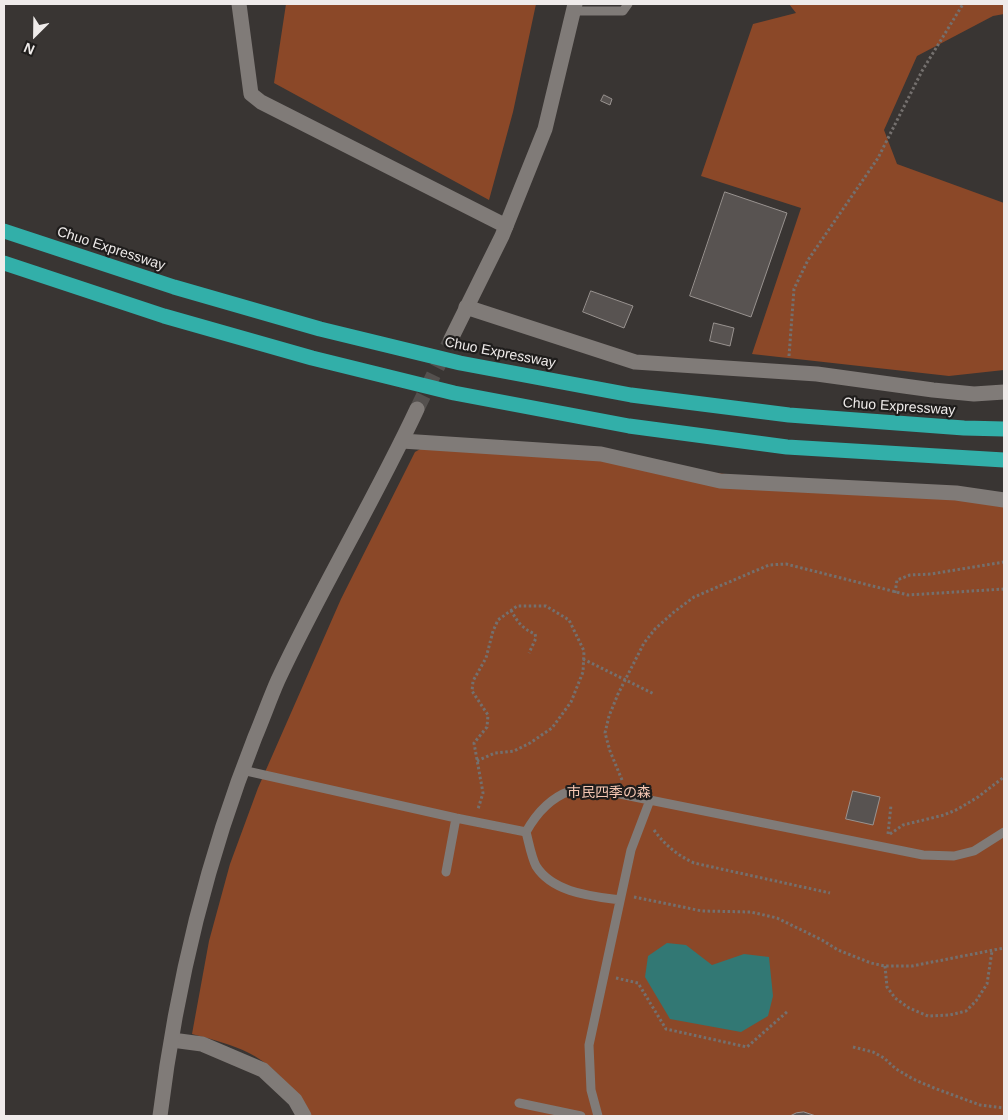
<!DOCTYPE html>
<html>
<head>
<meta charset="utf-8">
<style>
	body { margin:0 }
	#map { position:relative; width:1008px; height:1120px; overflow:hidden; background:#393533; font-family:Arial,sans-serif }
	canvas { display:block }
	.frame { position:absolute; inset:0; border:5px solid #efebea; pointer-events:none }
	.north { position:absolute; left:10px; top:10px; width:50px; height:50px; -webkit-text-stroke:4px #1f1d1c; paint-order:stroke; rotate:203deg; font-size:14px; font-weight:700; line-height:20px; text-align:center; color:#efebea }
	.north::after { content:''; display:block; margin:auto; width:18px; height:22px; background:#efebea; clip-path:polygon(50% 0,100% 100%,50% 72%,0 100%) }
</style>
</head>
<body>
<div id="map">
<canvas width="1008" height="1120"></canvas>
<div class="frame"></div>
<div class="north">N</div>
</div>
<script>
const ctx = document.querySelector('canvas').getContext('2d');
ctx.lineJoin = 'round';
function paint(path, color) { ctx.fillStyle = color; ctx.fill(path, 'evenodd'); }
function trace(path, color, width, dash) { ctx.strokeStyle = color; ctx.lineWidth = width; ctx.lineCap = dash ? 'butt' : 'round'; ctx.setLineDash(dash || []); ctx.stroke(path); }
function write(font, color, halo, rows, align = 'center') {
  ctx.font = font + ' Arial,"Noto Sans JP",sans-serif'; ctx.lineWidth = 4.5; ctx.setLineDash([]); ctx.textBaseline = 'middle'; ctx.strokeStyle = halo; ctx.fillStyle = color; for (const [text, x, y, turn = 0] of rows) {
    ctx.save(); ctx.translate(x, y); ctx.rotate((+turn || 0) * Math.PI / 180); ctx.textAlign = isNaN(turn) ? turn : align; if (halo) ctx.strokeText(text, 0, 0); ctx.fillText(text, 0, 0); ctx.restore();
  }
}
const green = new Path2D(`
	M286 4H536L513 112 489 200 274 83Z
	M789 4H1004V14L993 16 917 56 884 130 897 164 1004 203V370L949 376 752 354 801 208 701 176 753 24 796 13Z
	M422 448 595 460 977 501 1004 507V1116H309C306 1108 299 1101 294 1093 265 1053 237 1046 192 1034L209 941 230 864 258 788 341 599 415 452Z`);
const water = new Path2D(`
	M667 943 686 945 712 965 744 954 769 957 773 996 768 1016 741 1032 670 1019 645 977 648 956Z`);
const building = new Path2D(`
	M604 95 612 99 610 105 601 101Z
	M725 192 787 213 751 317 690 296Z
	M591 291 633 306 624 328 583 312Z
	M714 323 734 328 730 346 710 341Z
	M853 791 880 797 873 825 846 819Z
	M804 1112 816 1116H790L796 1113Z`);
const tertiaryTunnel = new Path2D(`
	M417 409 451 339`);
const path = new Path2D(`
	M789 356 794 289 808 260 878 158 922 71 963 4
	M895 593 897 580 910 575 931 574 1004 562
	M511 610C517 622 523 629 535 634L536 638 529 653
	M583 659 654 694
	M477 761 495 753 514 751 530 743 552 728 571 702 583 672 584 651 569 620 546 606H517L498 620 493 631 486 658 473 681 472 691 488 715 487 727 474 743 483 793 478 809
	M622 780 610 751 605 733 609 716 618 694 644 643 655 629 674 612 694 597 769 565 786 564 908 595 1004 589
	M654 830C665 845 677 855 694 863L830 893
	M888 834 891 805
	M890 834 903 825 944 815 958 809 978 797 1004 777
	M634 897 702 911 751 912 777 918 822 940 838 950 871 963 885 966H912L1004 948
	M885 966 887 987 895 998 909 1008 928 1016 950 1015 966 1011 976 1001 987 984 992 951
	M616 978 638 983 666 1029 747 1047 788 1011
	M853 1047 873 1052 884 1058 896 1069 913 1079 934 1088 980 1105 1004 1108`);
const service = new Path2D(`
	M575 11H623L628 4
	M242 770 456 818 526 832
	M446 872 456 818
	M620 900C592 896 553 893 536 866 531 856 529 843 526 832 536 814 550 798 570 791 577 789 587 790 595 789L923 855 954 856 974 851 1004 832
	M519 1103 581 1116
	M598 1116 591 1090 589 1045 631 850 650 800`);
const minor = new Path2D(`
	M239 4 251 94 261 102 506 226
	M466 307 635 362 817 374 933 390 974 394 1004 392
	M402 441 601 454 720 481 956 493 1004 500
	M172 1040 202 1044 263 1070 295 1100 304 1116`);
const tertiary = new Path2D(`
	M451 339 502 236 545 129 575 4
	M160 1116C176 986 207 858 255 737 263 718 270 698 278 680 321 588 374 501 417 409`);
const motorway = new Path2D(`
	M4 231 174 287 320 329 460 363 631 395 789 415 964 428 1004 429
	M4 263 164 316 312 358 454 393 629 426 787 447 1004 460`);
const streetNames = [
	["Chuo Expressway",111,249,18],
	["Chuo Expressway",500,353,11],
	["Chuo Expressway",899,407,4]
];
const parkNames = [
	["市民四季の森",609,793]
];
paint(green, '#8b4828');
paint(water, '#327874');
paint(building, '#585351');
trace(building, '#999390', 1);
trace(tertiaryTunnel, '#54504e', 15, [15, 8]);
trace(path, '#74706e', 3, [2.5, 2.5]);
trace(service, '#807b78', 9);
trace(minor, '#807b78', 15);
trace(tertiary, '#807b78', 15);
trace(motorway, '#32afa9', 15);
write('14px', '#efebea', '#1f1d1c', streetNames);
write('14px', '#f5c7b3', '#1f1d1c', parkNames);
</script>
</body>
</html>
